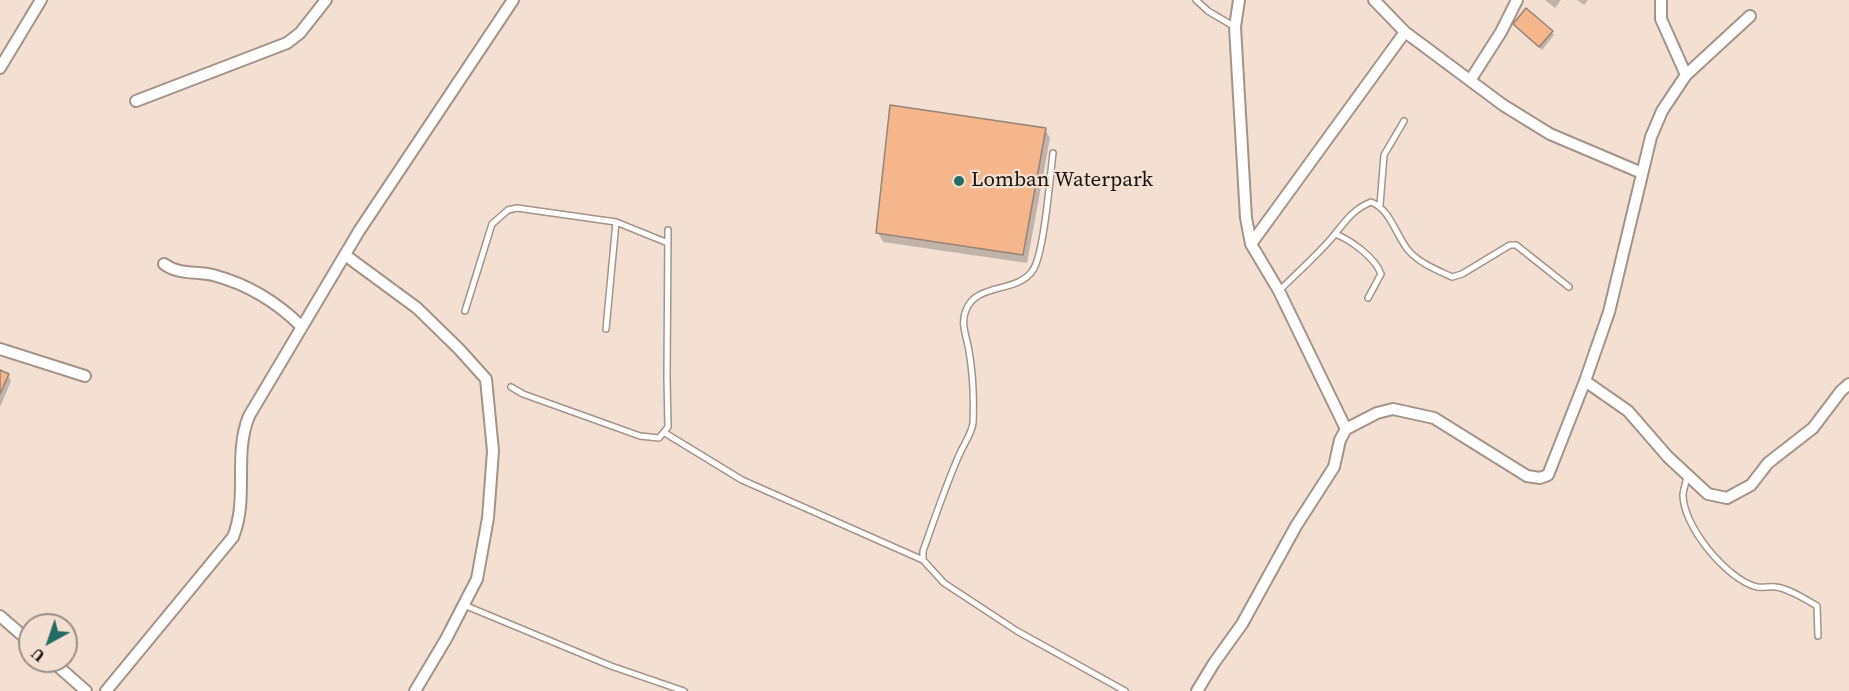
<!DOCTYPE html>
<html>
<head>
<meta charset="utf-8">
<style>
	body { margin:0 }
	#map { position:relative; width:1849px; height:691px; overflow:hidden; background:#f3e0d3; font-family:"Source Serif 4",serif }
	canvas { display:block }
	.north { position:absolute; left:18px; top:613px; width:60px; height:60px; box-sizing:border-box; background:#f3e0d3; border:2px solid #9c8e84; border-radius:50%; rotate:220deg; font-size:16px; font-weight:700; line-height:24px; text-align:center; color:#19120e }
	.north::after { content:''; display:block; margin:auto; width:21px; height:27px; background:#236c64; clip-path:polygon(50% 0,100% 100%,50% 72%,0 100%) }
</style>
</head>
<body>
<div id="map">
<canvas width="1849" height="691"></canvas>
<div class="north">U</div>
</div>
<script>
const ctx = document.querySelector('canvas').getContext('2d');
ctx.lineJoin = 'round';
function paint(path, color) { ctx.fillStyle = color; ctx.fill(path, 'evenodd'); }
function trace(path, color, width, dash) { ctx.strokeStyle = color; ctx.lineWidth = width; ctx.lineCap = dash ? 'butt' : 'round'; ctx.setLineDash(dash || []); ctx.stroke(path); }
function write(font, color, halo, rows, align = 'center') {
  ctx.font = font + ' "Source Serif 4",serif'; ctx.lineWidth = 4.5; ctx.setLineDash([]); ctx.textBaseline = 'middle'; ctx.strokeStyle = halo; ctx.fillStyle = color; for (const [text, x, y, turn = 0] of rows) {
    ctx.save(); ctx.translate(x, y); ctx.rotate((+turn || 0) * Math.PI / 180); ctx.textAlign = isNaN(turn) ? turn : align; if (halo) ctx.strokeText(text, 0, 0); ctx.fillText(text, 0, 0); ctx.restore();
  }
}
const shadow = new Path2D(`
	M1545 0H1561L1555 8Z
	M1577 0H1588L1584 5Z
	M1514 25 1551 32 1554 35 1542 50Z
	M1045 129 1050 138 1027 263 883 242 878 233Z
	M0 372 8 375 11 381 0 407Z`);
const building = new Path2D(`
	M1526 8 1553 31 1539 47 1513 24Z
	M890 105 1046 128 1023 255 876 233Z
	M0 370 9 374 0 394Z`);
const service = new Path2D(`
	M1196 0 1208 11 1235 27
	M1053 153C1050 177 1044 254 1033 270 1017 294 977 282 966 310 960 324 967 337 969 351 973 374 974 400 973 423 972 433 964 444 960 453 946 484 935 518 923 551V560L944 583 1017 631 1125 691
	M1380 205 1384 155 1404 121
	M1335 234C1349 239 1375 257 1381 274L1368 298
	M1279 291C1296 274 1314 258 1330 240 1343 225 1351 210 1371 202 1390 209 1396 235 1408 250 1419 263 1437 270 1452 277L1462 274 1510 245H1516L1569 287
	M465 311 492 224 508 210 517 208 616 222 668 243
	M606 329 616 222
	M511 387 523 394 640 436 659 438 668 427 667 377 668 230
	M665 433 742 480 923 560
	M1687 476C1686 482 1684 488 1683 494 1682 525 1727 580 1757 587 1763 588 1770 586 1776 587 1790 589 1805 599 1817 606L1818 636
	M464 605 611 666 684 691`);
const minor = new Path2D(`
	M1374 0 1405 32 1503 105 1550 134 1642 173
	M1661 0V19L1686 75
	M0 68 41 0
	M1471 79 1501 32 1517 0
	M136 101 287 43 300 33 326 0
	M1251 244 1405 32
	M345 255 417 308 459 349 486 379 493 451 488 518 477 579 446 639 415 691
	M164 264C179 275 196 271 213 275 247 284 278 303 302 327
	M0 349 85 376
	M1585 381 1628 411 1668 457 1708 494 1727 498 1751 485 1768 463 1813 428 1841 391 1849 384
	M1346 429 1377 413 1393 409 1434 418 1527 476 1540 478 1548 475 1585 381 1609 312 1651 137 1662 111 1686 75 1750 16
	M0 616 30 642
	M52 661 86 691
	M106 691 233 537C249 498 233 455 249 416L359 231 513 0
	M1197 691 1214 663 1242 624 1296 526 1334 467 1340 440 1346 429 1279 291 1251 244 1246 218 1235 27 1239 0`);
const markers = [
	[959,181,6,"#236c64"]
];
const poiNames = [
	["Lomban Waterpark",971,181]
];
paint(shadow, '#0003');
paint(building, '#f5b68c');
trace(building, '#958378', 1.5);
trace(service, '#a59388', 8);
trace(minor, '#a59388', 14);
trace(service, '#fff', 5);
trace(minor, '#fff', 10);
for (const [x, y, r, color] of markers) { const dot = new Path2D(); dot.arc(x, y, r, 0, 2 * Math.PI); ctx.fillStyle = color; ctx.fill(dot); trace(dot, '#f3e0d3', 2); }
write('21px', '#19120e', '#f3e0d3', poiNames, 'left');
</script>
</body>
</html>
